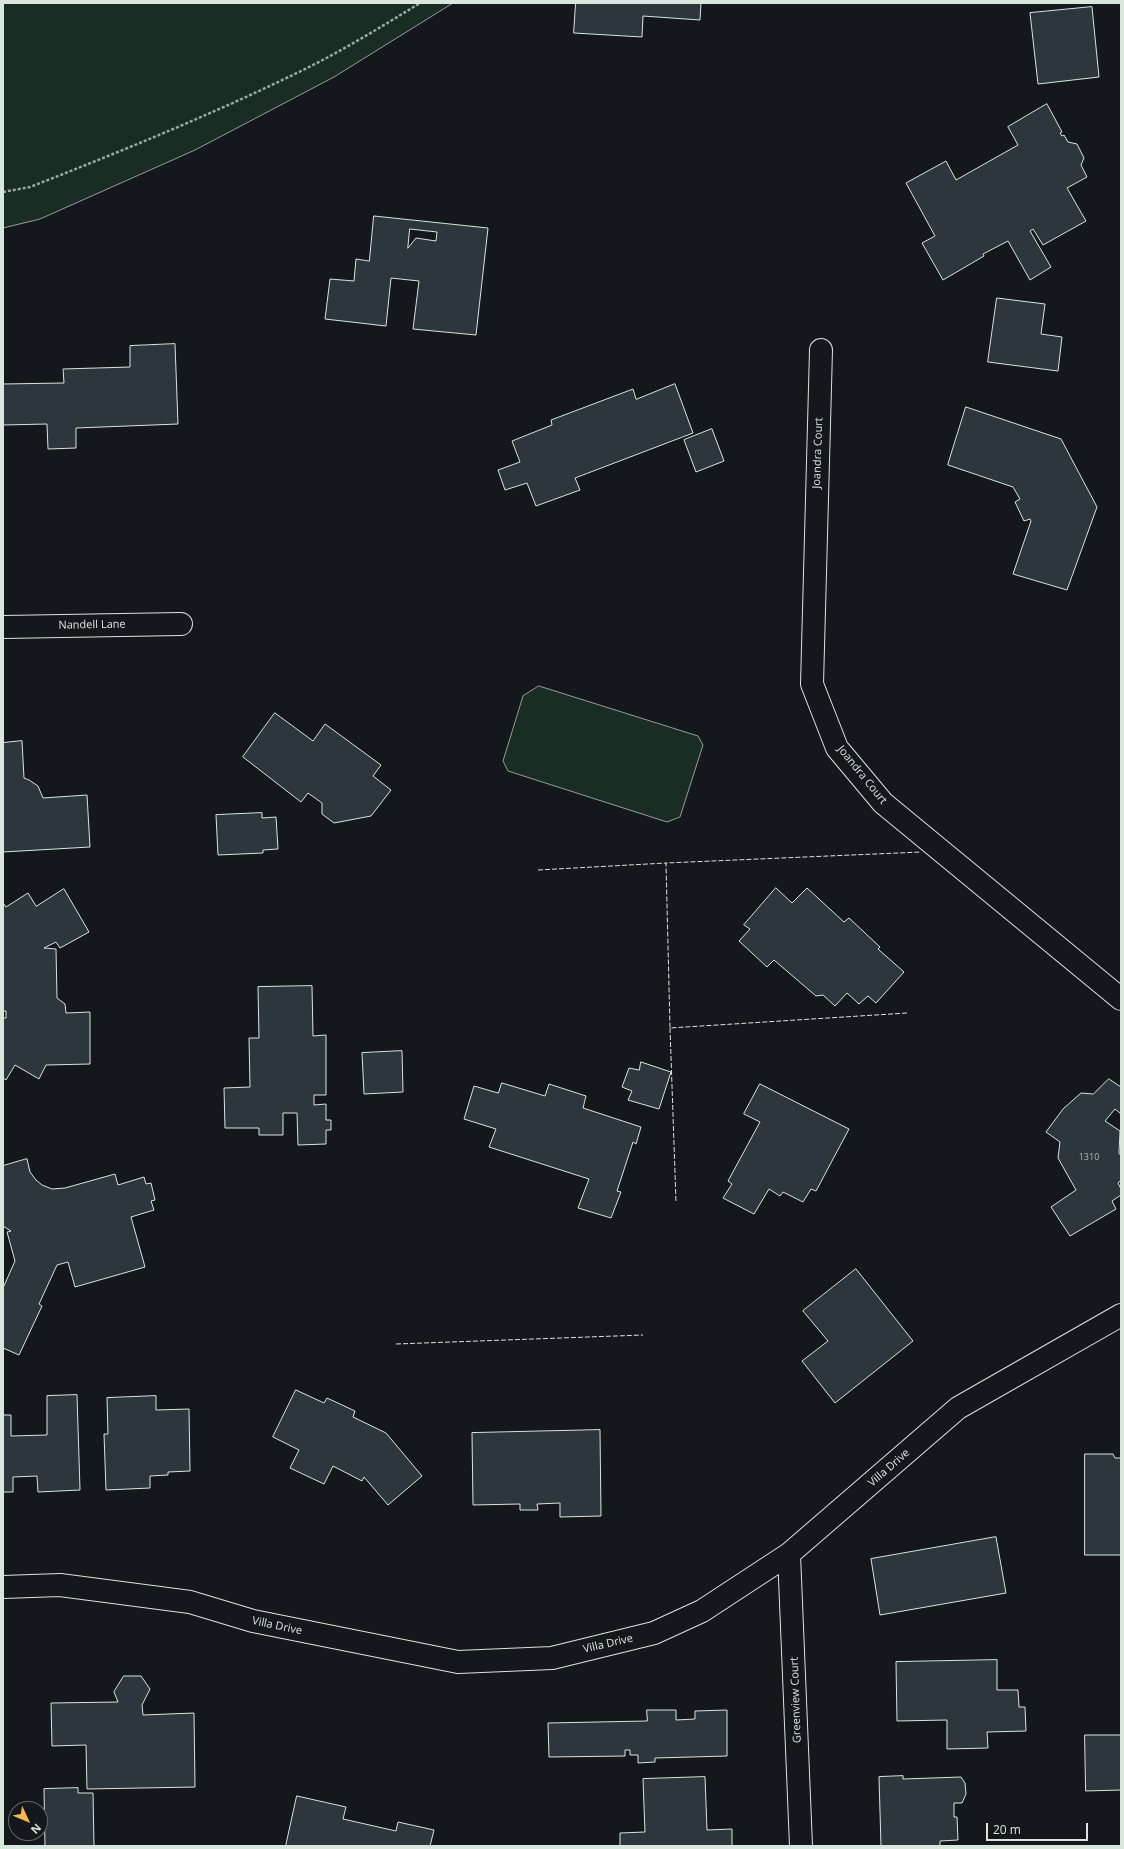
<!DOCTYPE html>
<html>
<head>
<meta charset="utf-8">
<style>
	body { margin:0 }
	#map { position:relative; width:1124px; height:1849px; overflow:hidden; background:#14181c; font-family:"Open Sans",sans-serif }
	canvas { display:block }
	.frame { position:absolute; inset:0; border:4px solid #d8e6dc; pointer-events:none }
	.north { position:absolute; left:8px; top:1801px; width:40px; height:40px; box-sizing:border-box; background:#14181c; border:1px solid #626a69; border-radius:50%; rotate:134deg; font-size:11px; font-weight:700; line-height:16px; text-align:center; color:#d8e6dc }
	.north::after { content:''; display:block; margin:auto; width:14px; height:18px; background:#ffb74d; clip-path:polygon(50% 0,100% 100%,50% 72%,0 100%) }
	.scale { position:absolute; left:986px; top:1823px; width:102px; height:18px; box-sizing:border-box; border:2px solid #d8e6dc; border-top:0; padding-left:5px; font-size:12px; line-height:14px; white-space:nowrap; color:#d8e6dc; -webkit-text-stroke:3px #14181c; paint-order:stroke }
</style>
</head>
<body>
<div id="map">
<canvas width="1124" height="1849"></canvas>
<div class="frame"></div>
<div class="north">N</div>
<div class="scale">20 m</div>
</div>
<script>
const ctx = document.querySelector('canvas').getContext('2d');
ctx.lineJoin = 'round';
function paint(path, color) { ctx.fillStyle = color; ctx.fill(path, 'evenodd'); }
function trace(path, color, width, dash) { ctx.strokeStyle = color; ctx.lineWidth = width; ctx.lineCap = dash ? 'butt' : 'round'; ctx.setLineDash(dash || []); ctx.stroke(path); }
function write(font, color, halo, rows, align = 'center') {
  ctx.font = font + ' "Open Sans",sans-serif'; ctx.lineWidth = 3; ctx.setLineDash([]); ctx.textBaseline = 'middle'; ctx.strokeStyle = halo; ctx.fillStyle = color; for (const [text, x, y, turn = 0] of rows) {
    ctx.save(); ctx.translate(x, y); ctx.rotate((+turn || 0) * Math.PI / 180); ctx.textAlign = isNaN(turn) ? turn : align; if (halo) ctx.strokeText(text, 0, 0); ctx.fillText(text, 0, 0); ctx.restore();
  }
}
const green = new Path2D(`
	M3 3H453L334 77 195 150 40 219 3 228Z
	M539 686 698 736 703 745 680 817 667 822 508 771 503 761 523 696Z`);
const building = new Path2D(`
	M576 3H701L700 20 643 16 642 37 574 33Z
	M1092 7 1099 77 1038 84 1030 13Z
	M1047 104 1062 132 1060 133 1062 136 1064 135 1068 142 1077 144 1084 158 1081 165 1087 177 1067 188 1086 221 1043 245 1033 229 1030 231 1051 267 1030 280 1008 241 983 254 984 256 943 280 922 243 935 236 906 183 946 161 956 180 1018 145 1008 127Z
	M374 216 488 228 476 335 413 329 419 281 391 278 386 326 325 319 330 279 354 281 356 259 369 261ZM410 229 437 232 436 241 416 238 408 248Z
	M997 298 1045 304 1041 334 1062 337 1058 371 988 362Z
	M175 344 178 424 76 428V448L48 449 47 424 3 425V384L64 383 63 369 130 367V346Z
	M675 384 693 433 575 478 580 490 536 506 527 483 505 490 498 470 520 462 512 441 552 425 551 420 633 389 636 399Z
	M966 407 1061 439 1097 507 1067 590 1013 574 1031 521 1030 519 1024 521 1015 502 1020 499 1013 487 948 465Z
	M712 429 724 461 696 472 684 440Z
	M275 713 313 741 325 724 381 765 373 776 391 790 371 816 334 823 322 814V803L308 793 301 802 243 757Z
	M22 741 24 778 29 780 38 786 43 798 87 795 90 847 3 852V743Z
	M262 813V818L276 817 278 849 263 850V853L218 855 216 815Z
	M776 888 792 903 807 888 844 922 849 918 880 947 878 949 904 972 876 1003 868 996 859 1004 847 993 835 1006 823 995 816 996 774 960 767 967 739 941 750 929 744 925Z
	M64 889 89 932 60 948 56 942 44 948 56 949 57 998 65 1004 66 1013 90 1012V1064L46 1065 39 1079 15 1065 6 1080 3 1078V1018H6V1011H3V903L6 907 28 893 36 906Z
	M312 986 313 1036 326 1035V1095H314V1105L326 1104V1120H331V1130H326V1144L298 1145 297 1113H283V1135H259V1128H225L224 1088 250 1087 249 1038H259L258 987Z
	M402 1051 403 1092 364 1094 362 1053Z
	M641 1062 671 1072 659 1109 628 1100 632 1091 622 1087 629 1068 639 1070Z
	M1109 1079 1121 1087V1114L1115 1109 1105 1121 1120 1131 1119 1153 1121 1156V1180L1118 1183 1121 1189V1195L1112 1201 1116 1209 1070 1236 1051 1207 1076 1190 1058 1158 1060 1142 1046 1132 1063 1109 1081 1093 1093 1094Z
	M502 1083 545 1096 549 1084 586 1096 583 1108 641 1127 636 1144 633 1142 617 1191 621 1192 611 1218 578 1208 589 1179 489 1147 496 1129 464 1119 474 1086 498 1093Z
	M760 1084 849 1129 816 1191 811 1189 803 1202 783 1192 780 1196 769 1189 754 1214 723 1198 732 1184 728 1181 760 1122 744 1114Z
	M27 1159 30 1172 36 1180 42 1185 52 1189 65 1188 115 1174 118 1185 144 1177 146 1184 151 1183 155 1200 151 1201 154 1210 131 1217 145 1267 75 1287 68 1262 57 1265 39 1304 42 1306 19 1355 3 1348V1288L15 1261 7 1232 11 1231 3 1226V1166Z
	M856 1269 913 1341 835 1403 802 1361 828 1341 803 1311Z
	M296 1390 324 1403 327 1398 355 1411 353 1417 386 1433 422 1476 388 1505 364 1477 362 1481 333 1466 324 1484 290 1468 299 1450 273 1437Z
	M77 1395 80 1490 38 1492 37 1476 13 1477V1492H3V1415H11V1436L47 1435V1396Z
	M156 1396V1410L189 1409 190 1471 168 1472V1475L150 1476V1488L106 1490 104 1434H108L107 1398Z
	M600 1430 601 1516 560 1517V1503L537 1504 538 1510H520V1504L473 1505 472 1433Z
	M1085 1454H1113L1115 1458H1121V1555H1085Z
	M996 1537 1006 1593 880 1615 871 1559Z
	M997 1660V1690H1018L1019 1707H1025L1026 1731 987 1732 988 1748 947 1749V1720L897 1721 896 1662Z
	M124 1676H141L150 1689 142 1705 143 1715 194 1713 195 1787 87 1789 86 1745 52 1746 51 1703 118 1702 114 1692Z
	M647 1710H676V1720L695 1719V1711L727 1710V1756L655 1758V1762L638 1763V1755H630V1750H625V1756L549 1757 548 1723 647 1721Z
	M1085 1735H1121V1790L1086 1791Z
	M903 1776V1779L961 1777 965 1783 966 1794 962 1803H954V1817H957L958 1840 940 1841V1846H881L879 1777Z
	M705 1777 707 1830 732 1829V1846H620V1833L645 1832 643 1779Z
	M78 1788V1793H93L94 1846H45L44 1789Z
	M297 1796 346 1807 343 1819 396 1831 398 1822 434 1830 430 1846H286Z`);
const path = new Path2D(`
	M3 192 30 187C122 151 213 114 301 71 342 51 381 27 420 3`);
const street = new Path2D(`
	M821 350 812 684 837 748 883 803 1121 999
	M3 627 181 624
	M789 1554 801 1846
	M3 1587 60 1585 190 1602 253 1621 458 1662 552 1658 654 1633 702 1611 789 1554 958 1408 1121 1315`);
const fence = new Path2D(`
	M538 870 666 863
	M907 1013 670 1028 666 863 921 852
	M670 1028 676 1202
	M396 1344 643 1335`);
const numberNames = [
	["1310",1089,1157]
];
const streetNames = [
	["Joandra Court",818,453,-88],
	["Nandell Lane",92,625,-1],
	["Joandra Court",862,775,51],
	["Villa Drive",889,1468,-41],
	["Villa Drive",277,1626,12],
	["Villa Drive",608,1644,-13],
	["Greenview Court",796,1700,-92]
];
paint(green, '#1a2d24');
trace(green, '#939e99', 1);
paint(building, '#2c363c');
trace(building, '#d8e6dc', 1);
trace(street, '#d8e6dc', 24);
trace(path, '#9da8a2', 2.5, [3, 2]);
trace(street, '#14181c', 22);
trace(fence, '#d8e6dc', 1, [5, 2]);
write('9px', '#adbab4', null, numberNames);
write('11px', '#d8e6dc', '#14181c', streetNames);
</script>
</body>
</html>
